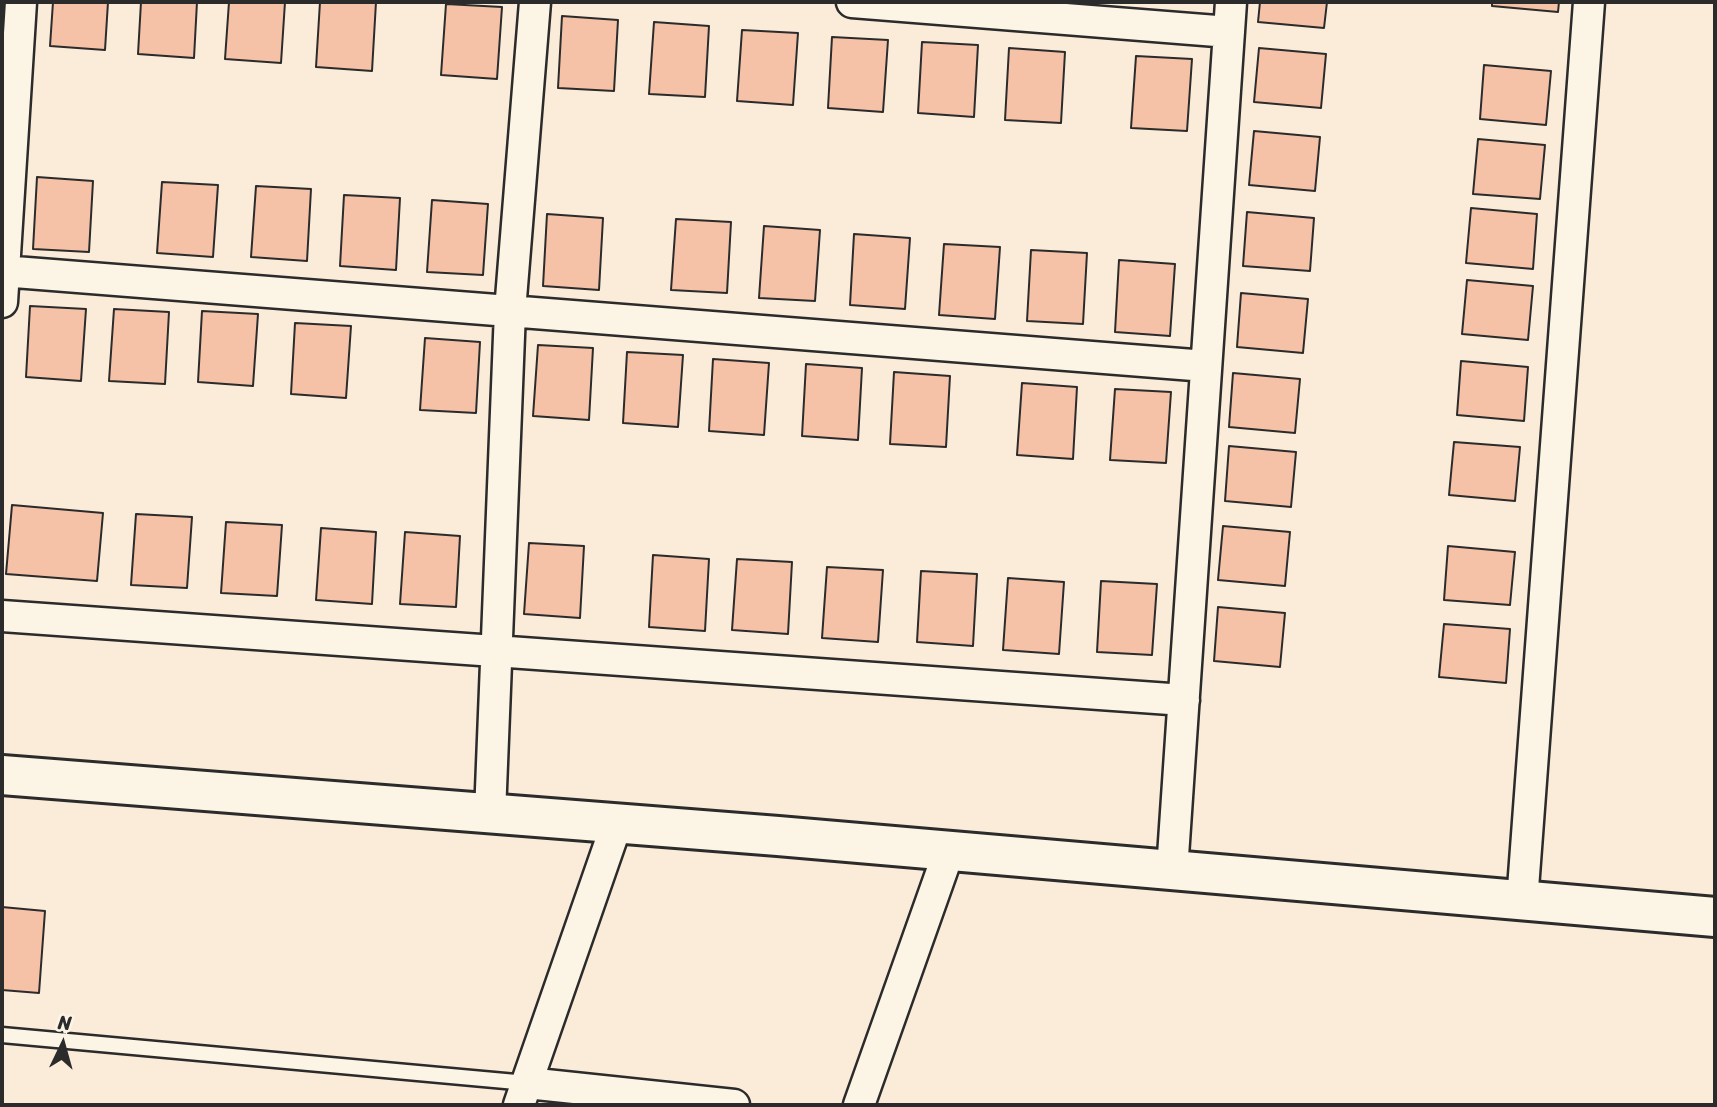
<!DOCTYPE html>
<html>
<head>
<meta charset="utf-8">
<style>
	body { margin:0 }
	#map { position:relative; width:1717px; height:1107px; overflow:hidden; background:#fbebd9; font-family:Sriracha,sans-serif }
	canvas { display:block }
	.frame { position:absolute; inset:0; border:4px solid #2b2b2b; pointer-events:none }
	.north { position:absolute; left:28px; top:1009px; width:70px; height:70px; -webkit-text-stroke:5px #fcf5e5; paint-order:stroke; rotate:5deg; font-size:19px; font-weight:700; line-height:28px; text-align:center; color:#2b2b2b }
	.north::after { content:''; display:block; margin:auto; width:24px; height:32px; background:#2b2b2b; clip-path:polygon(50% 0,100% 100%,50% 72%,0 100%) }
</style>
</head>
<body>
<div id="map">
<canvas width="1717" height="1107"></canvas>
<div class="frame"></div>
<div class="north">N</div>
</div>
<script>
const ctx = document.querySelector('canvas').getContext('2d');
ctx.lineJoin = 'round';
function paint(path, color) { ctx.fillStyle = color; ctx.fill(path, 'evenodd'); }
function trace(path, color, width, dash) { ctx.strokeStyle = color; ctx.lineWidth = width; ctx.lineCap = dash ? 'butt' : 'round'; ctx.setLineDash(dash || []); ctx.stroke(path); }
const building = new Path2D(`
	M53 2H108L105 50 50 46Z
	M141 2H197L194 58 138 54Z
	M229 2H285L281 63 225 59Z
	M320 2H376L372 71 316 67Z
	M1260 2H1327L1324 28 1258 22Z
	M1492 2H1559L1558 12 1492 6Z
	M446 4 502 7 497 79 441 75Z
	M562 16 618 20 614 91 558 88Z
	M654 22 709 26 705 97 649 94Z
	M742 30 798 33 793 105 737 101Z
	M832 37 888 40 883 112 828 108Z
	M922 42 978 45 974 117 918 113Z
	M1009 48 1065 52 1061 123 1005 120Z
	M1259 48 1326 54 1321 108 1254 102Z
	M1136 56 1192 59 1187 131 1131 128Z
	M1484 65 1551 71 1546 125 1480 119Z
	M1254 131 1320 137 1315 191 1249 185Z
	M1478 139 1545 145 1540 199 1473 194Z
	M37 177 93 181 89 252 33 249Z
	M162 182 218 185 213 257 157 253Z
	M256 186 311 189 307 261 251 257Z
	M344 195 400 198 396 270 340 266Z
	M432 200 488 204 483 275 427 272Z
	M1471 208 1537 214 1533 269 1466 263Z
	M1247 212 1314 218 1310 271 1243 266Z
	M547 214 603 218 599 290 543 286Z
	M676 219 731 222 727 293 671 290Z
	M764 226 820 230 815 301 759 298Z
	M854 234 910 238 905 309 850 305Z
	M944 244 1000 247 995 319 939 315Z
	M1031 250 1087 253 1083 324 1027 321Z
	M1119 260 1175 264 1170 336 1115 332Z
	M1467 280 1533 286 1528 340 1462 334Z
	M1241 293 1308 299 1303 353 1237 347Z
	M30 306 86 309 81 381 26 377Z
	M114 309 169 312 165 384 109 381Z
	M202 311 258 314 253 386 198 382Z
	M295 323 351 326 346 398 291 394Z
	M425 338 480 342 476 413 420 410Z
	M538 345 593 348 589 420 533 416Z
	M627 352 683 355 678 427 623 423Z
	M713 359 769 363 764 435 709 431Z
	M1461 361 1528 367 1524 421 1457 415Z
	M806 364 862 368 858 440 802 436Z
	M894 372 950 376 946 447 890 444Z
	M1233 373 1300 379 1295 433 1229 427Z
	M1022 383 1077 387 1073 459 1017 455Z
	M1115 389 1171 392 1166 463 1110 460Z
	M1454 442 1520 447 1515 501 1449 495Z
	M1229 446 1296 452 1291 507 1225 501Z
	M12 505 103 513 97 581 6 574Z
	M136 514 192 517 187 588 131 585Z
	M226 522 282 525 277 596 221 593Z
	M1223 526 1290 532 1285 586 1218 580Z
	M321 528 376 532 372 604 316 600Z
	M405 532 460 536 456 607 400 604Z
	M529 543 584 546 580 618 524 614Z
	M1448 546 1515 552 1510 605 1444 600Z
	M653 555 709 559 705 631 649 627Z
	M737 559 792 562 788 634 732 630Z
	M827 567 883 570 878 642 822 638Z
	M921 571 977 574 973 646 917 642Z
	M1008 578 1064 582 1059 654 1003 650Z
	M1101 581 1157 584 1152 655 1097 652Z
	M1218 607 1285 613 1280 667 1214 661Z
	M1444 624 1510 629 1506 683 1439 677Z
	M2 907 45 911 39 993 2 990Z`);
const service = new Path2D(`
	M2 1035 527 1083`);
const minor = new Path2D(`
	M852 2 1229 32
	M2 271 1206 366
	M2 302 21 2
	M2 616 1184 700
	M490 814 510 311 535 2
	M1172 871 1231 2
	M1522 902 1589 2
	M527 1083 734 1105
	M519 1105 617 823
	M859 1105 949 851`);
const secondary = new Path2D(`
	M2 775 778 836 1715 917`);
paint(building, '#f5c1a7');
trace(building, '#2b2b2b', 2);
trace(service, '#2b2b2b', 19);
trace(minor, '#2b2b2b', 35);
trace(secondary, '#2b2b2b', 44);
trace(service, '#fcf5e5', 14);
trace(minor, '#fcf5e5', 30);
trace(secondary, '#fcf5e5', 38);
</script>
</body>
</html>
